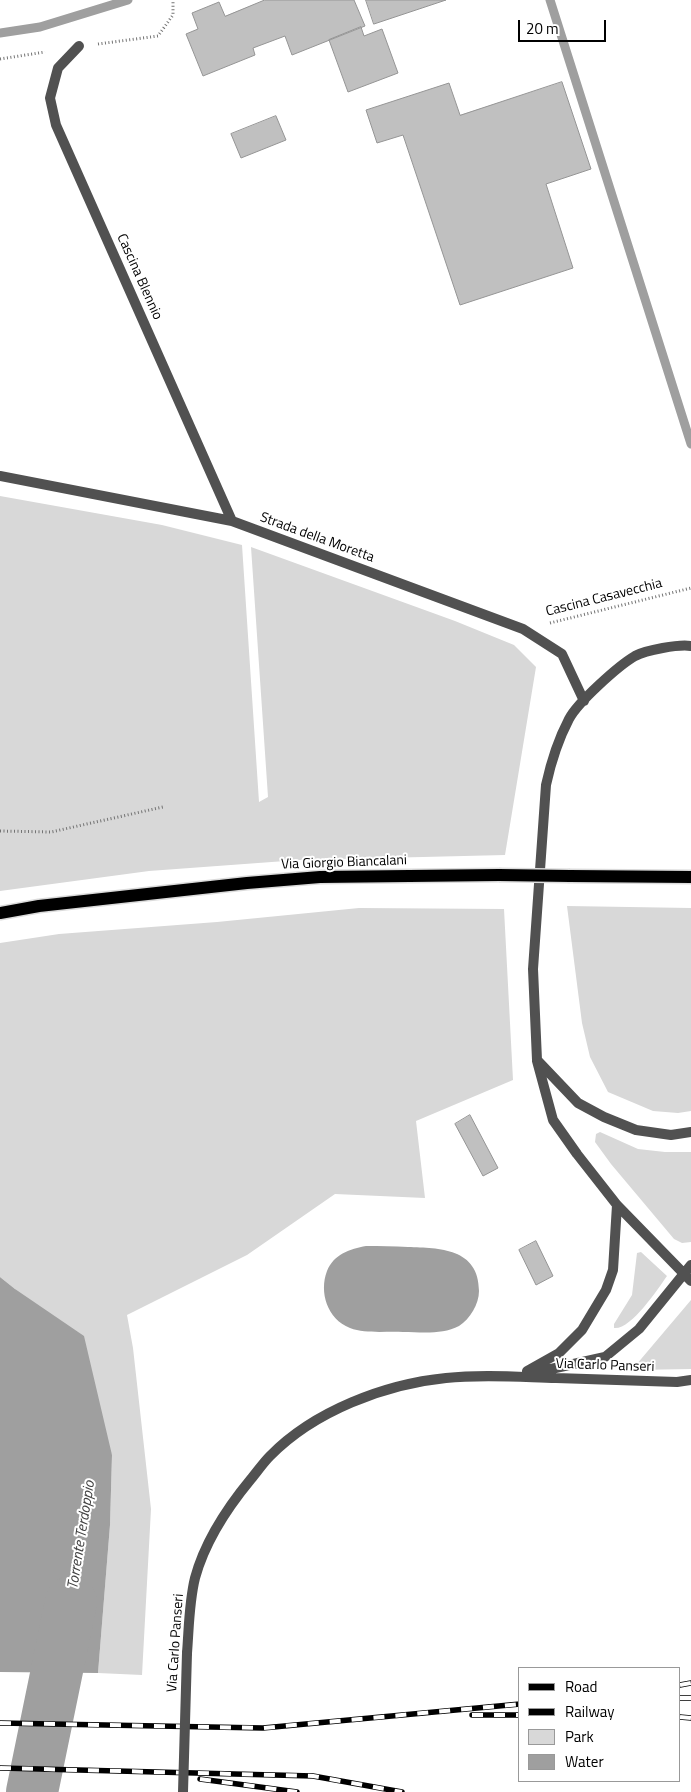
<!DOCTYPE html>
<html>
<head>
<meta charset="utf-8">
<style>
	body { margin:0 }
	#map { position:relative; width:691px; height:1792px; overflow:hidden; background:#fff; font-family:"Titillium Web",sans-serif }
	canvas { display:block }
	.legend { position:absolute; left:518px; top:1667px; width:162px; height:115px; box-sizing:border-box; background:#fff; border:1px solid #999; margin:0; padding:6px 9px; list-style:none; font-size:15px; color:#000 }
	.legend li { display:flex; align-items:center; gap:10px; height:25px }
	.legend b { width:25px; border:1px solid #999 }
	.scale { position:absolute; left:518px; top:20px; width:88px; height:22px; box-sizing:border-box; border:2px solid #000; border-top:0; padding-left:6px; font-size:15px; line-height:18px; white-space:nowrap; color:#000; -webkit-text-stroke:4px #fff; paint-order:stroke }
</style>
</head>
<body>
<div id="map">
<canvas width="691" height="1792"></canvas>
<ul class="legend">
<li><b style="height:6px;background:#000"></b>Road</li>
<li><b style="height:6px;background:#000"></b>Railway</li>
<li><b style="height:14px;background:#d8d8d8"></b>Park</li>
<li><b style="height:14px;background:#9f9f9f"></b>Water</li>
</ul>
<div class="scale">20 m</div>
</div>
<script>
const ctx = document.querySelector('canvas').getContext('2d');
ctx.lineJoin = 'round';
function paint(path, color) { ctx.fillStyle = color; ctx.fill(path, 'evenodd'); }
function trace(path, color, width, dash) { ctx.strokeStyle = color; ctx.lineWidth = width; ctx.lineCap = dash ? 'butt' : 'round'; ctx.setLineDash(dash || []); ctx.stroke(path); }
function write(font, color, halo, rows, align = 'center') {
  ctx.font = font + ' "Titillium Web",sans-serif'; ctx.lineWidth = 4; ctx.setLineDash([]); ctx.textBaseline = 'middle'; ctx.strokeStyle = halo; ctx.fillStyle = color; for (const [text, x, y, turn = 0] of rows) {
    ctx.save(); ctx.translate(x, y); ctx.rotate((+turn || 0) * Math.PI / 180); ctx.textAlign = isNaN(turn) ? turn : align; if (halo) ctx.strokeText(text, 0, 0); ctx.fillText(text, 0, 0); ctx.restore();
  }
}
const green = new Path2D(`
	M0 496 162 525 242 545 259 802 268 797 251 547 455 621 514 645 536 667 505 855 299 860 149 871 0 891Z
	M567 906 691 908V1111L678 1113 653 1111 608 1092 590 1057 582 1023Z
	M359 908 504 909 513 1080 416 1121 425 1198 335 1194 247 1255 127 1315 133 1348 151 1509 142 1675 98 1673 110 1525 112 1455 15 1289 0 1277V943L59 934 217 922Z
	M600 1132 638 1149 665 1152H691V1242L682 1243 674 1239 611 1164 595 1142 596 1134Z
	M641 1252 667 1276C657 1290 631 1330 614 1328V1324L632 1295 637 1253Z
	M691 1300V1369L634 1370 636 1365Z`);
const water = new Path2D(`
	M366 1246C380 1246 394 1246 408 1247 439 1248 479 1248 479 1291 479 1304 470 1319 459 1326 442 1335 421 1332 403 1332 386 1331 366 1334 350 1328 327 1319 319 1292 327 1271 334 1254 350 1249 366 1246Z
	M0 1277 15 1289 84 1336 112 1455 110 1525 98 1673 0 1672Z`);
const stream = new Path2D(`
	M550 0 691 444
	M0 33 40 27 128 0`);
const river = new Path2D(`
	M32 1792 71 1602`);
const building = new Path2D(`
	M265 0H354L365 26 292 55 285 36 253 48 255 55 203 76 186 34 198 29 192 13 219 2 225 16Z
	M366 0H446L374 24Z
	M361 27 364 36 382 29 398 73 348 92 329 40Z
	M562 82 591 169 546 184 573 268 460 305 403 135 377 143 366 110 449 83 460 115Z
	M276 116 286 140 241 158 231 134Z
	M470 1115 498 1168 483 1176 455 1124Z
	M536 1241 553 1276 536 1285 519 1250Z`);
const path = new Path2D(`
	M98 44 158 36 173 15V0
	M0 59 45 52
	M550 623 691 588
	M0 831 51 832 163 807`);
const street = new Path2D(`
	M79 46 58 68 50 98 56 125 232 521
	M0 476 232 521 523 629 562 654 584 701
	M691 646C679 644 646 650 635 656 618 666 578 702 569 719 558 740 551 762 546 785L533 969 537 1060 578 1103 604 1117 636 1130 671 1135 691 1132
	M537 1061 553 1120 577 1154 617 1205 691 1281
	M527 1371 559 1353 582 1330 606 1290 613 1270 617 1205
	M533 1373 605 1357 639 1329 691 1265
	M187 1653C189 1628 189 1602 195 1578 205 1541 227 1508 251 1479 257 1472 263 1463 270 1456 314 1411 385 1384 446 1378 482 1374 520 1377 556 1378 596 1379 637 1381 677 1382L691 1380`);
const primary = new Path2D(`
	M570 876 691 877
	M0 913 39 906 247 883 320 877 499 875`);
const rail = new Path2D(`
	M680 1685 691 1683
	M680 1698H691
	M472 1715H520
	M680 1717 691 1718
	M0 1723 263 1728 520 1704
	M0 1768 313 1776 402 1792
	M200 1779 297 1792`);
const streetBridge = new Path2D(`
	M183 1792 187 1653`);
const primaryBridge = new Path2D(`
	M499 875 570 876`);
const streetNames = [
	["Cascina Blennio",139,277,66],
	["Strada della Moretta",317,538,20],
	["Cascina Casavecchia",604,598,-14],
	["Via Giorgio Biancalani",344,863,-2],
	["Via Carlo Panseri",605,1366,2],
	["Via Carlo Panseri",176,1643,-86]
];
const waterNames = [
	["Torrente Terdoppio",82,1535,-81]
];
paint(green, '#d8d8d8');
paint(water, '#9f9f9f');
trace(stream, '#9f9f9f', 9);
trace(river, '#9f9f9f', 52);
paint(building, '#c0c0c0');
trace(building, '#959595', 1);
trace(primary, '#dbdbdb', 15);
trace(path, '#737373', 3, [1, 2.5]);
trace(street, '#515151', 10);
trace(primary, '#000', 12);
trace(rail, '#000', 5.5);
trace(rail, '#fff', 4, [11]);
trace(primaryBridge, '#dbdbdb', 15, []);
trace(streetBridge, '#515151', 10);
trace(primaryBridge, '#000', 12);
write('14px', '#000', '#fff', streetNames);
write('italic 15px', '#404040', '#fff', waterNames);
</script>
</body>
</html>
